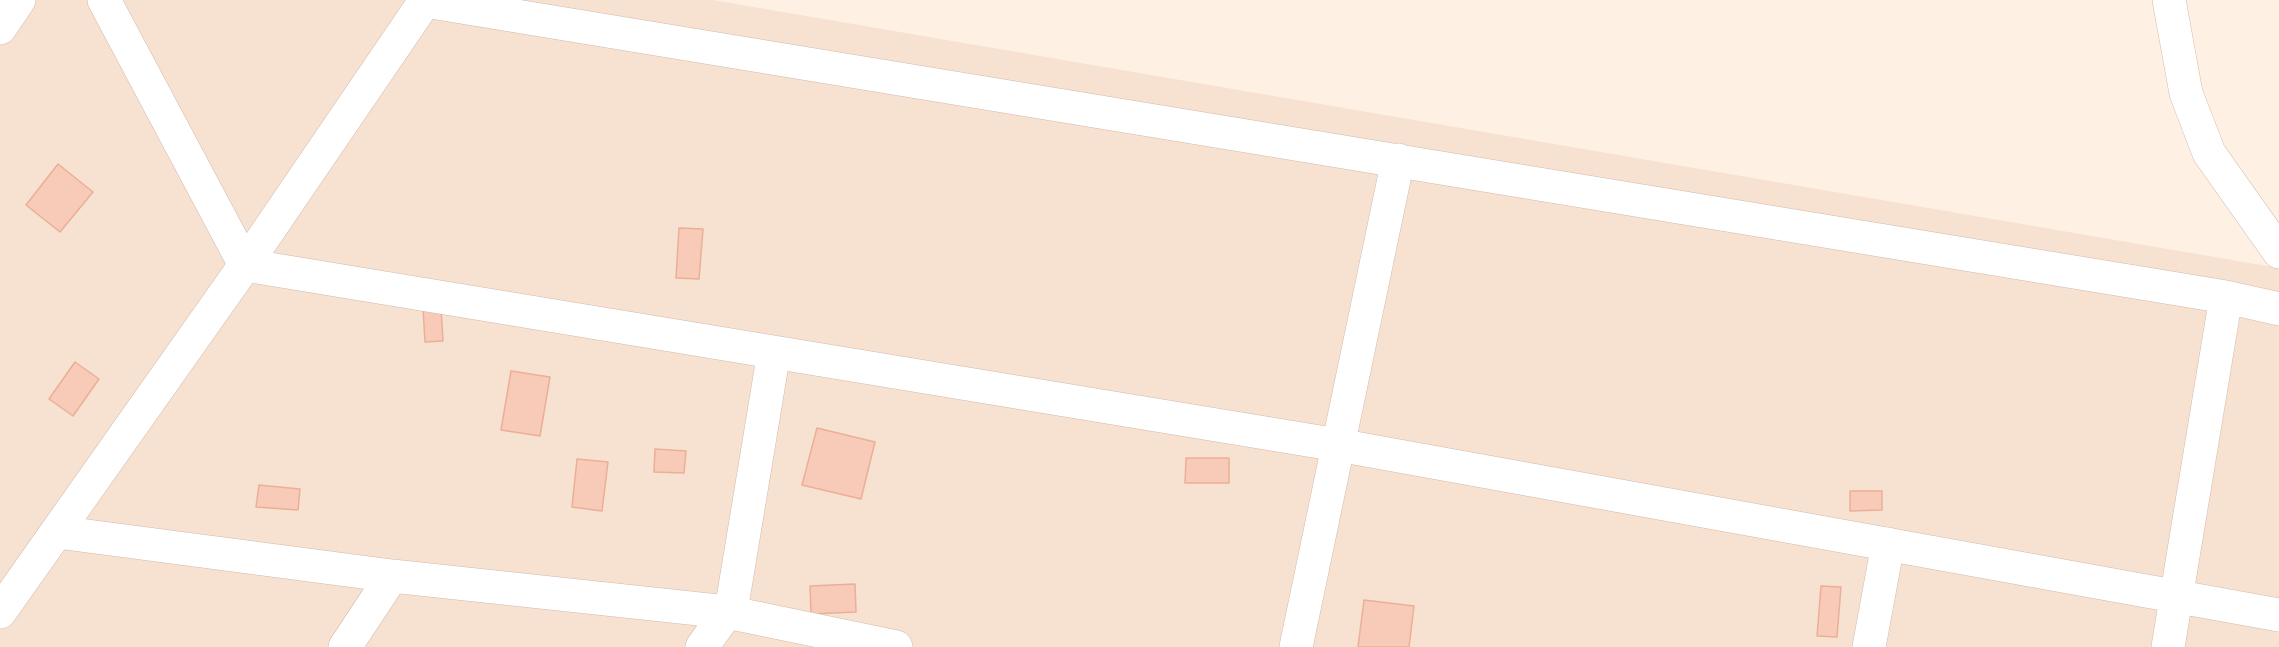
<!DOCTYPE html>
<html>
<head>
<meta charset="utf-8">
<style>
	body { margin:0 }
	canvas { display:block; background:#fef1e3 }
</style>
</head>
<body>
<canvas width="2279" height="647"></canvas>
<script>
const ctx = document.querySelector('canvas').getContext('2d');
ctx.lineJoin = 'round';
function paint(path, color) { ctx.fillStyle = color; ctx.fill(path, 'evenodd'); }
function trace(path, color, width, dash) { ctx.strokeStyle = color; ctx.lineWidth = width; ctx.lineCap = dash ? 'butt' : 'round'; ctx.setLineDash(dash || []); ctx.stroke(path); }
const residential = new Path2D(`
	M0 0H713L2279 268V647H0Z`);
const building = new Path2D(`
	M58 164 93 192 60 232 26 205Z
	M679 228 703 229 699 279 676 278Z
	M441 307 443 341 425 342 423 308Z
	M75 362 99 379 73 416 49 399Z
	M511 371 550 377 540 436 501 430Z
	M817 428 875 442 861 499 802 485Z
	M655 449 686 451 684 473 654 472Z
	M1186 458H1229V483H1185Z
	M577 459 608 462 602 511 572 507Z
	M259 485 300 489 298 510 256 507Z
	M1850 491H1882V510L1850 511Z
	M855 584 856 612 811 614 810 586Z
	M1821 586 1841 587 1837 637 1817 636Z
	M1364 600 1414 606 1409 647H1358Z`);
const street = new Path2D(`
	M104 0 245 265 1338 445 2279 615
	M2169 0 2186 93 2209 153 2279 252
	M425 1 2226 297 2279 309
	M0 28 19 0
	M57 532 392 576 727 612 896 647
	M0 612 245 265 425 1
	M345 647 392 576
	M702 647 732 605 774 352
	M1296 647 1398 160
	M1869 647 1888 544
	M2168 647 2226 297`);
paint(residential, '#f7e2d1');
paint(building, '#f7cbb8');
trace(building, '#ebaf97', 1.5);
trace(street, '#d3b9ab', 34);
trace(street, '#fff', 33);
</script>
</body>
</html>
